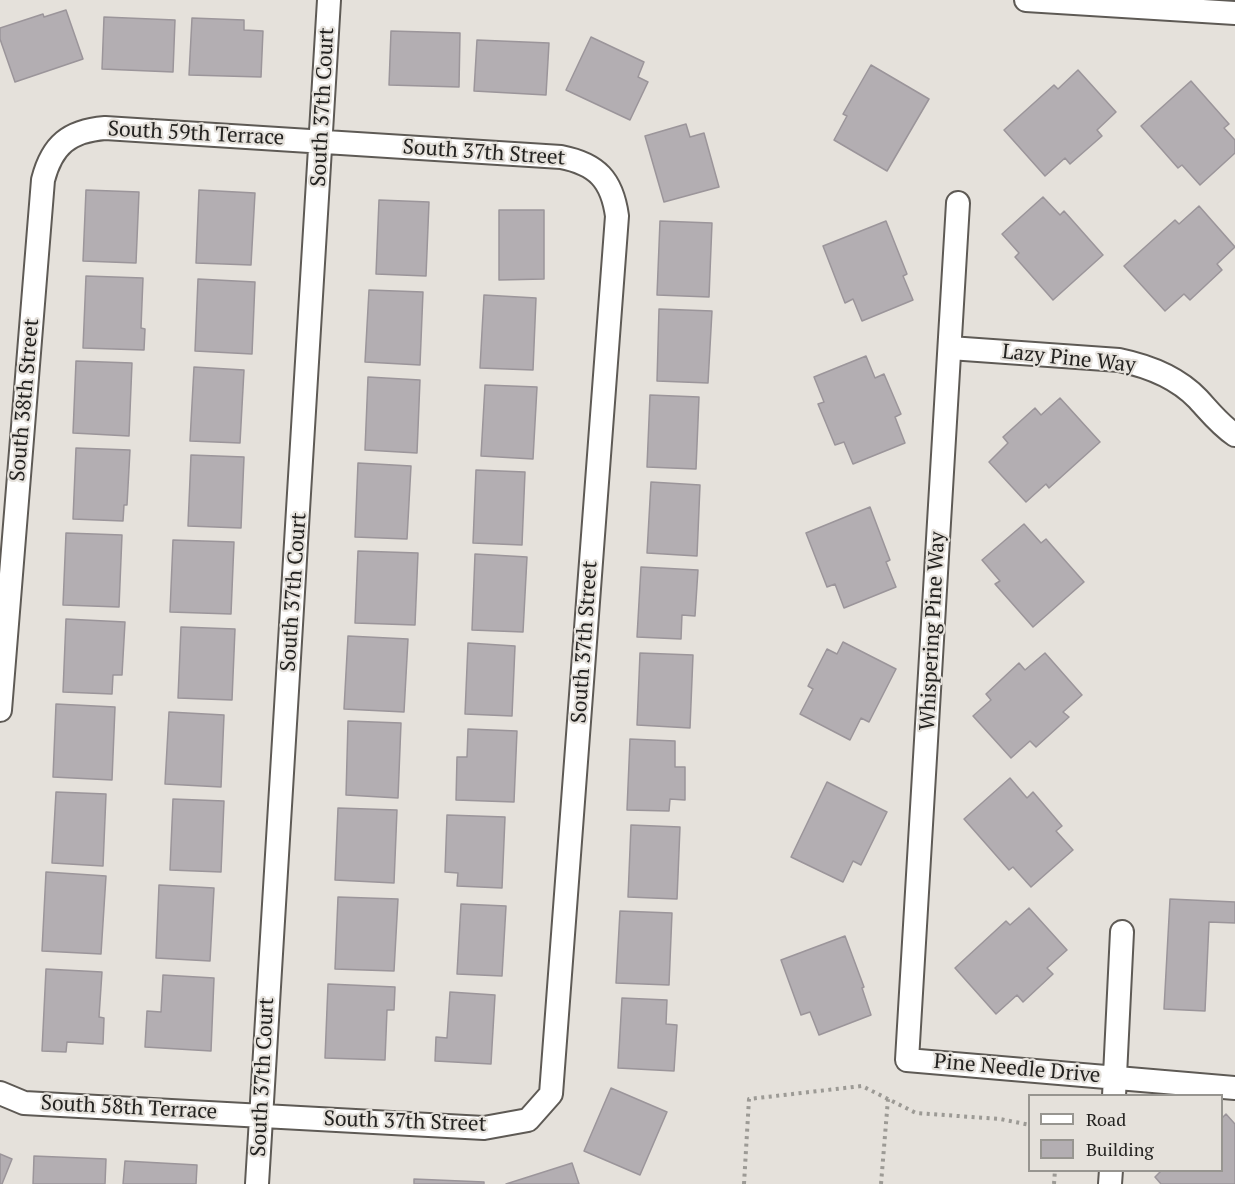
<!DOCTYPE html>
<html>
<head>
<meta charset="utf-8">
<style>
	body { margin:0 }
	#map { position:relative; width:1235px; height:1184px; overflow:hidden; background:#e5e1db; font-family:"PT Serif",serif }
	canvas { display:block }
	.legend { position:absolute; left:1028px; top:1094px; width:195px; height:78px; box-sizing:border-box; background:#e5e1db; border:2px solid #979590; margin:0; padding:8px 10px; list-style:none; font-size:18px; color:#232220 }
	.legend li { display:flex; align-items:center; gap:12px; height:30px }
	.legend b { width:30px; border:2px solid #979590 }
</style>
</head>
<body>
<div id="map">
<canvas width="1235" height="1184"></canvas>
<ul class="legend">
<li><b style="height:8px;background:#fff"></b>Road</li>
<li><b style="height:16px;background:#b3aeb2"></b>Building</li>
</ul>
</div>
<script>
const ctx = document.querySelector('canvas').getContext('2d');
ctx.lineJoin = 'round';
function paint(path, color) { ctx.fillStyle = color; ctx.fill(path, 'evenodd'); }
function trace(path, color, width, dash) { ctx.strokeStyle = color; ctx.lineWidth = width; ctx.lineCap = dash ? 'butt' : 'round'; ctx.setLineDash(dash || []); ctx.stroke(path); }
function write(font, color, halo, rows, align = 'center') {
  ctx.font = font + ' "PT Serif",serif'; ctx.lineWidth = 4.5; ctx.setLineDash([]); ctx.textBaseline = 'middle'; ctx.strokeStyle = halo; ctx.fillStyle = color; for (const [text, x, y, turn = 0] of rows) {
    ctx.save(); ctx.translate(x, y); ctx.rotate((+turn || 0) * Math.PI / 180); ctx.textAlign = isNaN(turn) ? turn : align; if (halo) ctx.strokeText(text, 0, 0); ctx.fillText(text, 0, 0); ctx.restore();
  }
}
const building = new Path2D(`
	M66 10 83 59 15 82 0 39V28L43 14 44 17Z
	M104 17 175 20 173 72 102 69Z
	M192 18 244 20V30L263 31 261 77 189 75Z
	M391 31 460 33 459 87 389 85Z
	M591 37 644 62 638 77 648 82 630 120 566 90Z
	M477 40 549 43 546 95 474 91Z
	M871 65 929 99 887 171 834 140 847 116 843 114Z
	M1078 70 1116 112 1097 130 1102 136 1070 164 1065 158 1045 176 1004 130 1054 85 1058 89Z
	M1191 81 1229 124 1224 128 1235 140V153L1200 185 1182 165 1178 168 1141 126Z
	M686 124 690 137 704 133 719 187 664 202 645 136Z
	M86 190 139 192 136 263 83 261Z
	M199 190 255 193 251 265 196 263Z
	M1043 197 1060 215 1064 211 1103 255 1053 300 1015 257 1019 253 1002 234Z
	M379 200 429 202 426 276 376 274Z
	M1199 206 1235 247 1217 264 1222 270 1190 300 1184 294 1165 311 1124 266 1175 220 1179 224Z
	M499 210H544V279L499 280Z
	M660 221 712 223 709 297 657 295Z
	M886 221 907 274 903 276 913 300 862 321 853 299 845 303 823 246Z
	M86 276 143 278 141 328 145 329 144 350 83 348Z
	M198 279 255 282 252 354 195 351Z
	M369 290 423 292 420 365 365 362Z
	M484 295 536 298 533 370 480 368Z
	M659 309 712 311 708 383 657 381Z
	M866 356 875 378 884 374 901 414 895 417 905 443 853 464 844 442 835 445 818 404 824 402 814 377Z
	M76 361 132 363 129 436 73 433Z
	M194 367 244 370 240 443 190 441Z
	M368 377 420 380 417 453 365 450Z
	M485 385 537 387 533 459 481 456Z
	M650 395 699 397 696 469 647 467Z
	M1060 398 1100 442 1049 488 1046 484 1026 502 989 462 1008 443 1003 437 1035 408 1041 415Z
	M76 448 130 450 127 505H124L123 521 73 519Z
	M191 455 244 457 241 528 188 526Z
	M358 463 411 466 407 539 355 537Z
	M476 470 525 472 522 545 473 543Z
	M651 482 700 485 697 556 647 553Z
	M870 507 890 560 886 562 896 587 844 608 835 584 827 587 806 533Z
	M1024 524 1041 543 1046 539 1084 582 1033 627 995 584 1000 581 982 560Z
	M66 533 122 535 119 607 63 605Z
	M173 540 234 542 231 614 170 612Z
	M358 551 418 553 415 625 355 623Z
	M475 554 527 557 523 632 472 630Z
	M641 567 698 570 695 616 682 615 681 639 637 637Z
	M66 619 125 622 122 675H113L112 694 63 692Z
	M181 627 235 629 232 700 178 698Z
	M348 636 408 639 404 712 344 709Z
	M843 642 896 669 869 722 861 718 850 740 800 714 813 689 808 686 827 649 837 654Z
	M468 643 515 646 512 716 465 714Z
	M640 653 693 655 690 728 637 725Z
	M1045 653 1082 695 1063 712 1069 717 1036 747 1030 741 1011 758 973 716 991 700 986 694 1019 663 1025 670Z
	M56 704 115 707 112 780 53 777Z
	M169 712 224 715 221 787 165 784Z
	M348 721 401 723 398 798 346 795Z
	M468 729 517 731 514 802 456 800 457 757H467Z
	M630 739 675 741V767H685V800L670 799 669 811 627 810Z
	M1010 778 1027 798 1033 792 1062 826 1056 831 1073 850 1031 887 1013 867 1009 870 964 819Z
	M827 782 887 812 861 865 853 861 843 882 791 857Z
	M56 792 106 794 103 866 52 863Z
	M173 799 224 801 221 872 170 870Z
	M338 808 397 810 394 883 335 880Z
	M447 815 505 817 502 888 457 886 458 873 445 872Z
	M631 825 680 827 677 899 628 897Z
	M46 872 106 876 101 954 42 951Z
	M159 885 214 888 210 961 156 958Z
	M338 897 398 899 394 971 335 969Z
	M1170 899 1235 902V923L1209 922 1205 1011 1164 1009Z
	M461 904 506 906 502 976 457 974Z
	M1029 908 1067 950 1047 968 1053 974 1023 1002 1017 995 996 1014 955 968 1006 921 1010 925Z
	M620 911 672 913 669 985 616 983Z
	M845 936 864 987 862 988 871 1015 819 1035 810 1012 801 1015 781 960Z
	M46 969 102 972 99 1017 104 1018 103 1044 67 1042 66 1052 42 1051Z
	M163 975 214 978 211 1051 145 1047 147 1011 161 1012Z
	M328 984 395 987 394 1010H387L385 1060 325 1058Z
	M450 992 495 995 491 1064 435 1061 436 1037 447 1038Z
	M622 998 667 1000 666 1024 677 1025 674 1071 618 1068Z
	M611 1088 667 1112 640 1175 584 1151Z
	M1226 1114 1235 1124V1184H1161L1155 1177 1162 1170H1222V1118Z
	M0 1154 12 1159 2 1184H0Z
	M34 1156 106 1159 105 1184H33Z
	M125 1161 197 1165 196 1184H123Z
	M572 1163 579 1184H506Z
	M414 1179 484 1182V1184H414Z`);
const path = new Path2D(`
	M744 1184 749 1099 862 1086 916 1113 1000 1119 1030 1125
	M881 1184 888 1099
	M1054 1184 1055 1170`);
const minor = new Path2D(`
	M1026 0 1235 13
	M958 203 907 1060 1235 1088
	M950 348 1119 360C1148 366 1177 377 1198 399 1210 412 1220 425 1235 435
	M0 710 43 180C52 145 69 131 105 128L561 157C597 164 612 180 617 216L551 1094 528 1120 484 1128 24 1103 0 1093
	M1114 1096 1122 932
	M257 1184 329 0
	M1110 1184 1111 1170`);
const streetNames = [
	["South 37th Court",323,107,-87],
	["South 59th Terrace",196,134,3],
	["South 37th Street",484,153,4],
	["Lazy Pine Way",1069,359,6],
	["South 38th Street",25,400,-85],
	["South 37th Court",294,592,-86],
	["Whispering Pine Way",933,631,-87],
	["South 37th Street",585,642,-86],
	["Pine Needle Drive",1017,1069,5],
	["South 37th Court",263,1077,-87],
	["South 58th Terrace",129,1108,3],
	["South 37th Street",405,1122,2]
];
paint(building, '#b3aeb2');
trace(building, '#9b959a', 1.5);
trace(minor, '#5e5a55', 26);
trace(path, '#9c9a95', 4, [3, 4.5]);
trace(minor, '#fff', 22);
write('21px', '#232220', '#e5e1db', streetNames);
</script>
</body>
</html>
